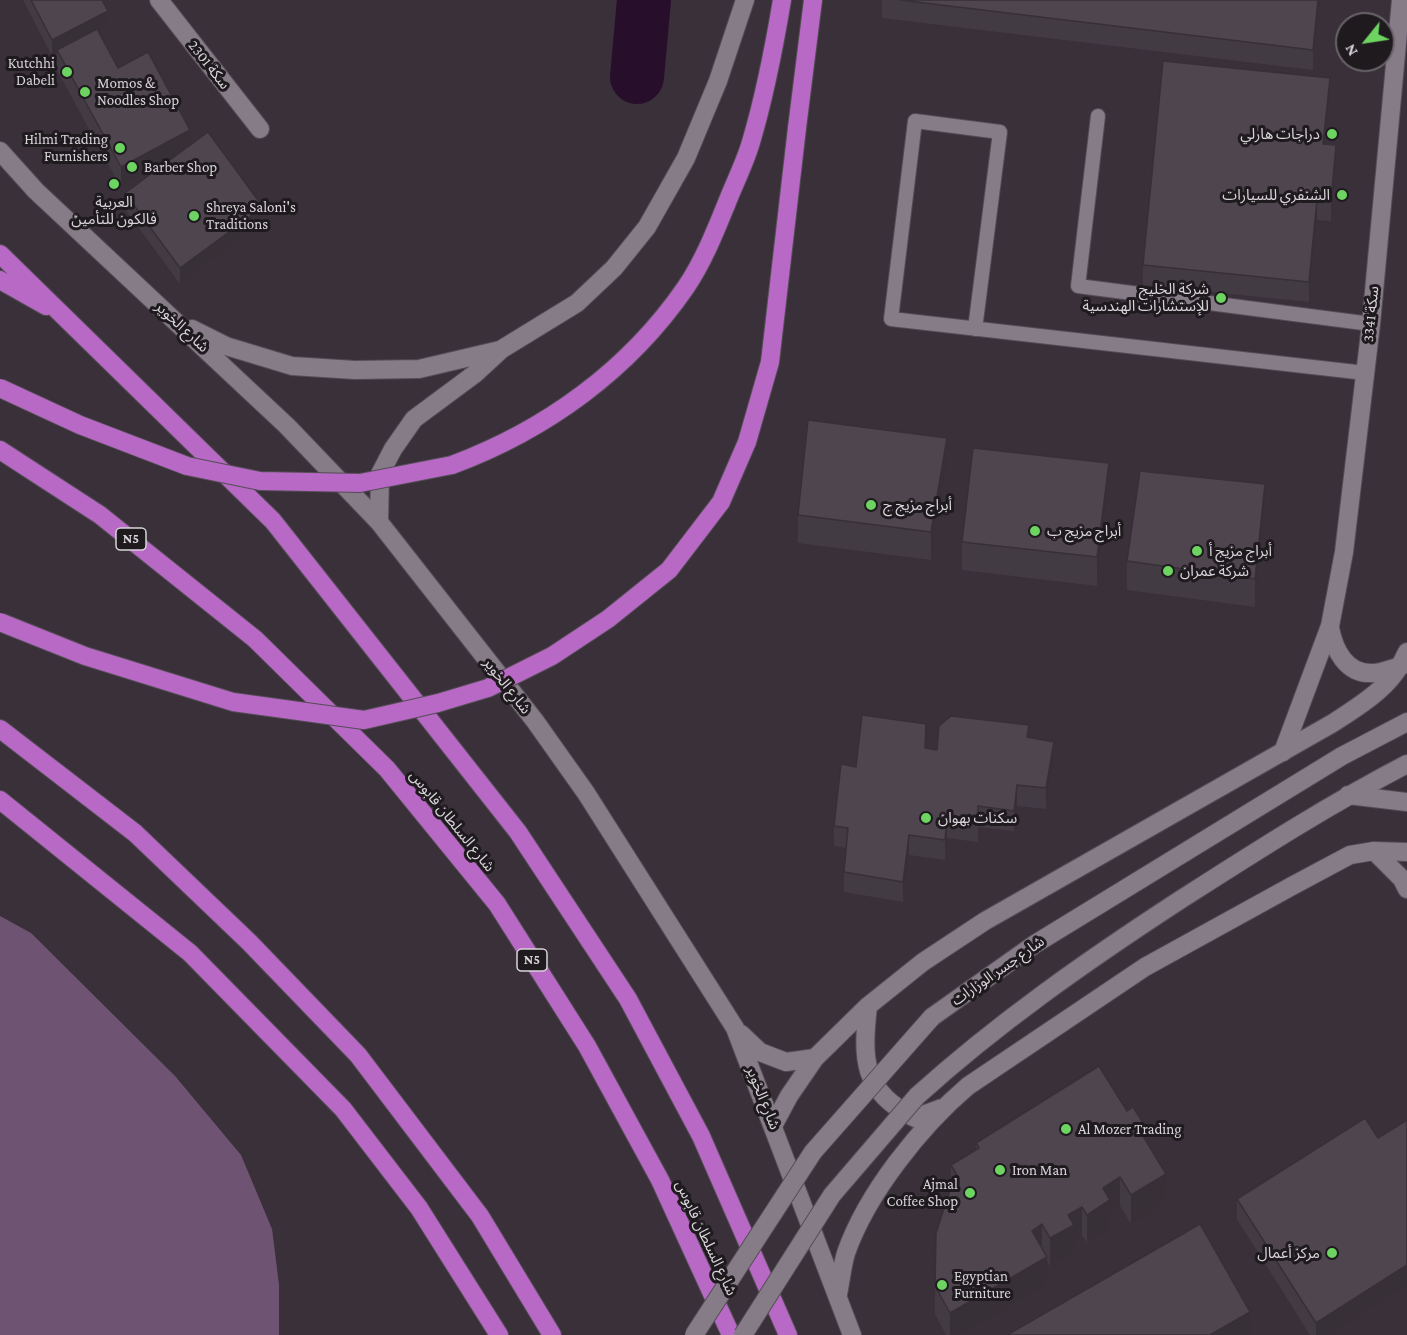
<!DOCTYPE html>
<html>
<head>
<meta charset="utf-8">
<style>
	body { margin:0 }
	#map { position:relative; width:1407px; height:1335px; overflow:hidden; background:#39303a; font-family:"Crimson Pro",serif }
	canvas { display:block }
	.north { position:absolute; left:1335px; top:12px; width:60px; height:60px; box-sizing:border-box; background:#1e1a1e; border:2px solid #696469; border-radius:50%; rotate:240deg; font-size:16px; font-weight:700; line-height:24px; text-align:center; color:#d9d4da }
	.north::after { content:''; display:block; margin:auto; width:21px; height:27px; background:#6dd361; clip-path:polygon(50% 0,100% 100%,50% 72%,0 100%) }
</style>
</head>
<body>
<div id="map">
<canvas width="1407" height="1335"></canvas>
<div class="north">N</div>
</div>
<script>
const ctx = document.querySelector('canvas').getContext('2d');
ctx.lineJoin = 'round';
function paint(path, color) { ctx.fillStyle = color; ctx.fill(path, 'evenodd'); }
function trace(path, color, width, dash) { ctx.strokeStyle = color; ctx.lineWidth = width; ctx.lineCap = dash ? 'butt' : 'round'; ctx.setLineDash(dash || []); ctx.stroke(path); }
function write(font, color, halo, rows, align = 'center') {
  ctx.font = font + ' "Crimson Pro","Noto Sans Arabic",serif'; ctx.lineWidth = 6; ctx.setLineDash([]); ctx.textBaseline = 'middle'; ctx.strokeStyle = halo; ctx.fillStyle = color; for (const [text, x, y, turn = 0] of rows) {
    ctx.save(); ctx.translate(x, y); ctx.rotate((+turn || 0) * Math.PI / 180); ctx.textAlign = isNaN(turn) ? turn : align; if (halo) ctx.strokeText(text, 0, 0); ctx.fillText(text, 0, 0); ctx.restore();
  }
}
const green = new Path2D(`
	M0 916 31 933 175 1076 241 1155 272 1229 279 1285V1335H0Z`);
const river = new Path2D(`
	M637 77 644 0`);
const lane = new Path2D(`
	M1098 116 1078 286 1371 324
	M975 329 1000 132 915 121 891 319 1365 373`);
const street = new Path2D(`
	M159 0 260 129
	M1330 628C1334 649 1346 675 1373 673 1382 673 1392 668 1401 666
	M1283 752 1330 626 1344 552 1371 324 1401 0
	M1374 851 1402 879 1407 889`);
const secondary = new Path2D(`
	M0 151 36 191 287 426 379 522 535 721 586 793 735 1028 852 1335
	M192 329 226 346 292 366 355 370 419 369 500 350
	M379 522 380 474 393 449 414 419 476 373 502 349 577 303 614 268 647 227 686 158 718 81 745 0
	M1348 795 1407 802
	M868 1006C862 1059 862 1092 915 1118L942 1108
	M932 1017 1035 944 1342 756 1407 722
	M741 1034 760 1052 786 1062 815 1058 868 1006 923 962 985 921 1333 723C1362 704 1393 686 1407 652
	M917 1096C999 1022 1088 960 1180 900 1255 852 1328 805 1407 764
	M774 1124 789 1096 815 1058
	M838 1294C841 1280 842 1266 846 1253 867 1193 921 1126 968 1086L1145 967 1292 886 1350 855 1374 851 1407 852`);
const highway = new Path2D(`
	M797 128 813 0
	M0 254 273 521 518 832 628 999 701 1136 788 1335
	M0 280 46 306
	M0 450 100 515 255 639 387 769 497 904 587 1046 660 1180 731 1335
	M452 465C546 430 629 370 686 287 703 262 715 232 726 205 734 184 745 163 751 142 765 95 774 48 782 0
	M0 729 135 833 249 942 358 1055 480 1216 552 1335
	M0 800 190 953 343 1109 419 1208 499 1335`);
const secondaryBridge = new Path2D(`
	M694 1335 813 1152 932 1017
	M743 1335 832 1195 917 1096`);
const highwayBridge = new Path2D(`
	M0 388 80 425 187 466 260 481 360 483 452 465
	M0 622 85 656 233 702 364 720 438 703 488 688 552 656 608 619 669 570 721 502 747 442 770 362 797 128`);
const wall = new Path2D(`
	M23 0H102L108 27 98 32 118 68 263 222 180 284 125 209V193L166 163 121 188 57 70V53L52 56Z
	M882 0H1321L1313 70 882 18Z
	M1330 98 1325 144 1336 165 1331 221 1317 220 1309 302 1143 285V265Z
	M947 467 931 560 798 543V515Z
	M1109 492 1097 586 962 570V542Z
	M1265 513 1255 607 1127 590V561Z
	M1029 737 1054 762 1046 809 1017 806 1014 831 978 827V842L947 838 945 860 909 855 903 902 844 892V872L846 848 834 846V826L856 767 926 748 937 750Z
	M1127 1111 1143 1136 1166 1203 1131 1224 1120 1206 1110 1212V1229L1087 1243 1082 1235 1074 1240V1253L1050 1267 1047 1260V1285L961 1335H946L935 1314V1286L951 1187V1165L976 1150V1143Z
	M1378 1138 1407 1286 1329 1335H1310L1237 1219V1199Z`);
const shadedWall = new Path2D(`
	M1318 0H1321L1313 70V50Z
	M108 11V27L59 53 57 50V53L52 56V40Z
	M1330 78V98L1323 164V144Z
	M190 130V150L121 188V167Z
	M1336 145V165L1331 221V201Z
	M1317 199V220L1309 302V282Z
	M263 207V222L180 284V268Z
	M947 438V467L931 560V532Z
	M1109 463V492L1097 586V557Z
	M1265 484V513L1255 607V579Z
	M1054 742V762L1046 809V788Z
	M1017 785V806L1014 831V811Z
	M947 818V838L945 860V840Z
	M909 835V855L903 902V882Z
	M1143 1123V1151L1137 1126Z
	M1166 1174V1203L1131 1224V1195Z
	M1120 1177V1206L1110 1212V1229L1087 1243V1215L1103 1188Z
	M1082 1207V1235L1074 1240V1253L1050 1267V1238L1068 1215Z
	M1042 1224V1252L1032 1231Z
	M1047 1257V1285L961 1335H950V1313Z
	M1407 1265V1286L1329 1335H1316V1323Z
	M1250 1312V1335H1210Z`);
const building = new Path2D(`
	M31 0H102L108 11 52 40Z
	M900 0H1318L1313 50Z
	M97 29 118 68 148 52 190 130 121 167 57 50Z
	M1163 61 1330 78 1323 144 1336 145 1331 201 1317 199 1309 282 1143 265Z
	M208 132 263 207 180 268 125 193Z
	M808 420 947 438 931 532 798 515Z
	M973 448 1109 463 1097 557 962 542Z
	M1140 471 1265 484 1255 579 1127 561Z
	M862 715 926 724 925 748 937 750 939 726 951 716 1029 725 1027 737 1054 742 1046 788 1017 785 1014 811 978 806V822L947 818 945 840 909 835 903 882 844 872 848 828 834 826 841 764 856 767Z
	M1099 1066 1127 1111 1133 1107 1143 1123 1137 1126 1166 1174 1131 1195 1120 1177 1103 1188 1110 1200 1087 1215 1082 1207 1068 1215 1074 1225 1050 1238 1042 1224 1032 1231 1047 1257 950 1313 935 1286 936 1233 952 1184 958 1177 951 1165 979 1148 976 1143Z
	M1365 1118 1378 1138 1407 1120V1265L1316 1323 1237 1199Z
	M1200 1224 1250 1312 1210 1335H1007Z`);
const markers = [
	[67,72,6,"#6dd361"],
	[85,92,6,"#6dd361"],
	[1332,134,6,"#6dd361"],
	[120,148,6,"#6dd361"],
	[132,167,6,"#6dd361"],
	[114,184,6,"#6dd361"],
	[1342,195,6,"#6dd361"],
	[194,216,6,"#6dd361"],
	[1221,298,6,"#6dd361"],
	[871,505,6,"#6dd361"],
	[1035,531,6,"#6dd361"],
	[1197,551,6,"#6dd361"],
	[1168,571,6,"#6dd361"],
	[926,818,6,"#6dd361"],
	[1066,1129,6,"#6dd361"],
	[1000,1170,6,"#6dd361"],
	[970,1193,6,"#6dd361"],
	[1332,1253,6,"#6dd361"],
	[942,1285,6,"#6dd361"]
];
const shields = [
	[131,539,30],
	[532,960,30]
];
const shieldNames = [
	["N5",131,539],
	["N5",532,960]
];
const poiNames = [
	["Kutchhi",55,63,"right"],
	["Dabeli",55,80,"right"],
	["Momos &",97,83],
	["Noodles Shop",97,100],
	["دراجات هارلي",1320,134,"right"],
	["Hilmi Trading",108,139,"right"],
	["Furnishers",108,156,"right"],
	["Barber Shop",144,167],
	["الشنفري للسيارات",1330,195,"right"],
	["العربية",114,202,"center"],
	["فالكون للتأمين",114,219,"center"],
	["Shreya Saloni's",206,207],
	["Traditions",206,224],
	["شركة الخليج",1209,289,"right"],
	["للإستشارات الهندسية",1209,306,"right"],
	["أبراج مزيج ج",883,505],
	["أبراج مزيج ب",1047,531],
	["أبراج مزيج أ",1209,551],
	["شركة عمران",1180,571],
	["سكنات بهوان",938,818],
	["Al Mozer Trading",1078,1129],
	["Iron Man",1012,1170],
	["Ajmal",958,1184,"right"],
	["Coffee Shop",958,1201,"right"],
	["مركز أعمال",1320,1253,"right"],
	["Egyptian",954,1276],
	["Furniture",954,1293]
];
const streetNames = [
	["سكة 2301",209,65,52],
	["سكة 3341",1371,314,-84],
	["شارع الخوير",182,327,43],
	["شارع الخوير",507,686,52],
	["شارع السلطان قابوس",452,821,51],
	["شارع جسر الوزارات",998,971,-35],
	["شارع الخوير",763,1098,68],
	["شارع السلطان قابوس",706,1238,65]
];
paint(green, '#6e5472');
trace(river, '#270f2b', 54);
trace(lane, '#544d55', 16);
trace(street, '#544d55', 20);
trace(secondary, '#544d55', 20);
trace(highway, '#544d55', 20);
trace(lane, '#867c88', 14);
trace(street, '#867c88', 18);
trace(secondary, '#867c88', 18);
trace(highway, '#b769c5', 18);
trace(secondaryBridge, '#544d55', 20, []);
trace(highwayBridge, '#544d55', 20, []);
trace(secondaryBridge, '#867c88', 18);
trace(highwayBridge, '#b769c5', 18);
paint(wall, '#433b44');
paint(shadedWall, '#373037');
paint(building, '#4e454f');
trace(building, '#373037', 1.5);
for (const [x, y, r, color] of markers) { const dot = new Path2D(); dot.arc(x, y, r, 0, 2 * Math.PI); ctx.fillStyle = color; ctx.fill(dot); trace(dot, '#1e1a1e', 2); }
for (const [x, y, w] of shields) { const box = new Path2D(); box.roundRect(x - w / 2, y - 11, w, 22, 4.5); ctx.fillStyle = '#1e1a1e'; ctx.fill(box); trace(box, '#d9d4da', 1.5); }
write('bold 14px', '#d9d4da', null, shieldNames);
write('15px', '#d9d4da', '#1e1a1e', poiNames, 'left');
write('15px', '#d9d4da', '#1e1a1e', streetNames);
</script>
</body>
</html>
